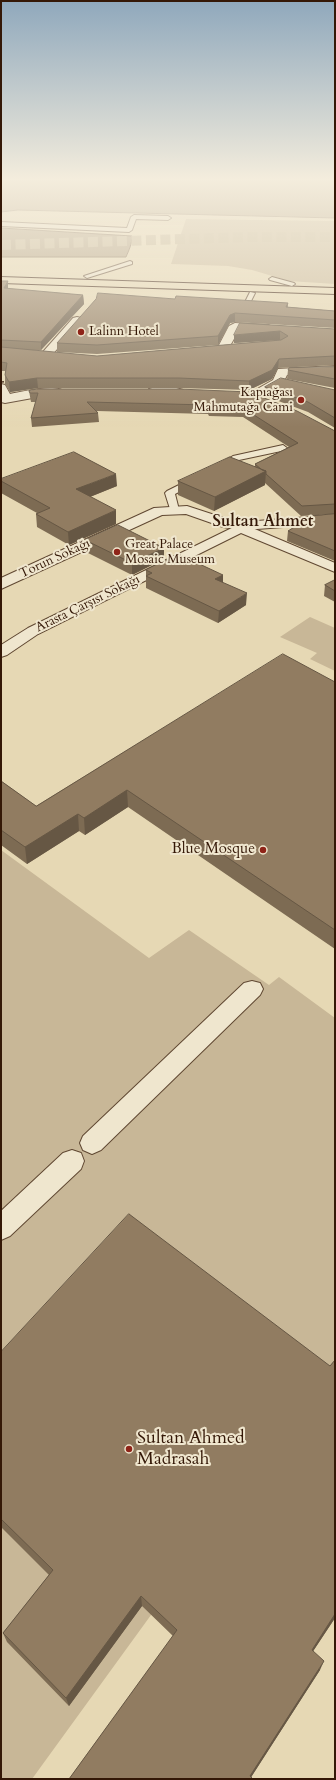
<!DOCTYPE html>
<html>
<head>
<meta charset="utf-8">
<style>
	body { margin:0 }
	#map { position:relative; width:336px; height:1780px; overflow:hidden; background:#e6d8b4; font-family:Cardo,serif }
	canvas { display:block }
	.frame { position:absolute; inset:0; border:2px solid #341807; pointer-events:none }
</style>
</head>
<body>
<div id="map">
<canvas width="336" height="1780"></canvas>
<div class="frame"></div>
</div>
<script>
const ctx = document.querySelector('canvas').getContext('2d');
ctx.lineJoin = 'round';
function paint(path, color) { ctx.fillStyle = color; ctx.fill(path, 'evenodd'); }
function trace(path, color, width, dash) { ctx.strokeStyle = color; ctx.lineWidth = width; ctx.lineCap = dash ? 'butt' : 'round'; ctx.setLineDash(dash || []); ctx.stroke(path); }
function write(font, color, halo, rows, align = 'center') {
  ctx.font = font + ' Cardo,serif'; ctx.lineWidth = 4; ctx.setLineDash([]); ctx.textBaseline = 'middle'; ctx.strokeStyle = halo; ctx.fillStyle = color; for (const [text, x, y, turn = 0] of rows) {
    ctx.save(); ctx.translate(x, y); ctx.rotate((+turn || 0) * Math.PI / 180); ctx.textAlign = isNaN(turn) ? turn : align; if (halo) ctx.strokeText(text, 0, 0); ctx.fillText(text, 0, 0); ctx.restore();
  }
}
const green = new Path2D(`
	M186 219 335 221V284L289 281 252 270 228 266 171 264Z
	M310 617 335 628V671L310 659 317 653 280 637Z
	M1 850 149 958 189 930 269 985 279 977 335 1018V1371L151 1615 32 1779H1Z`);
const water = new Path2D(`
	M1 178H335V218L18 210 1 212Z
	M1 228 132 236C132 244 129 250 126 257H1Z`);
const trunkTunnel = new Path2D(`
	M1 245 247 237H335`);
const service = new Path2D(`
	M134 215 168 216 171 218 168 220 136 219 132 230 129 232 1 226V222L127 228 131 217Z
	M130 261 132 262V264L87 278 84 276Z
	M272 277 294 283 295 284 292 286 270 280 269 279Z
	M250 292 255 293 248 307H244L243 306Z
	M283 445 287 448 286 450 239 460 217 471 213 468 233 456Z
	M195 477 199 480 198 482 175 494 179 510 174 513 171 512 165 493 167 491Z`);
const pedestrian = new Path2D(`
	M244 522 249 523 250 527 335 563V572L241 533 38 634 7 655 1 657V645L28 628Z
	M252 981 260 983 263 989 260 995 101 1150 92 1154 83 1150 80 1143 83 1136 244 983Z
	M72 1150 81 1153 84 1161 81 1169 10 1236 1 1240V1211L63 1153Z`);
const minor = new Path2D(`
	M77 317 81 318 82 320 81 322 50 357H42L40 355 42 353 73 318Z
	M235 323 268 325 274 328 268 331 239 330 227 351H219L217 349 229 326Z
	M335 366V374L287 375 282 385 255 399H247L245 396 273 380 278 369Z
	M153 381 183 390 185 393 179 397 149 388 147 385Z
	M1 384 5 385 10 394C21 392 59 383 66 393L60 397H38L5 403 1 402Z`);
const tertiary = new Path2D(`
	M187 506 230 520 244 522 335 515V523L244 530 223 527 186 514 162 515 1 589V578L154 508Z`);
const primary = new Path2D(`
	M1 277 335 288V294L1 283Z`);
const rail = new Path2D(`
	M1 382 16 381`);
const wall = new Path2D(`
	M1 281 8 289 83 295 84 304 41 350H30L97 356 280 340 234 343 240 323 335 329V365L278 368 272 379 249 390 179 388H38L10 392 5 384V371H1Z
	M175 299 288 303V307L335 311V328L235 322 230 323 218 345 97 354 57 352V343Z
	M335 367V388L287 379 288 370Z
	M265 387 335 390V428L308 412 265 396Z
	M179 389 335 431V514L301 516 265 483V485L214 511 178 495V481L255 467V464L289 447 243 417 209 416 208 414 97 411 98 413 99 422 32 427 31 418 36 402H31L29 391Z
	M1 479 117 486 90 497 116 524 69 545 37 527 36 514 37 513 1 493Z
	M335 514V561L287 541 288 531Z
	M85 540 164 559 132 575 86 552Z
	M146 570 223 575V583L246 605 218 623 146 588Z
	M335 580V602L324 596 325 585Z
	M335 682V949L128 807 85 835 79 831 27 864 1 845V781L36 806Z
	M1 1352 330 1366 335 1360V1618L313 1651 320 1670 251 1777 69 1779 173 1636 142 1606 69 1706 7 1642 3 1633 49 1575 1 1527Z`);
const shadedWall = new Path2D(`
	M8 281V289L4 288Z
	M83 295 84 304 41 350V342Z
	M235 313V322L230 323 218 345V336L230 315Z
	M280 331V340L234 343V335Z
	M279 359 278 368 272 379 249 390V381Z
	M37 378 38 388 10 392 9 382Z
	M266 471 265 485 214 511 215 497Z
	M116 474 117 486 77 502 76 489Z
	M116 510V524L69 545 68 532Z
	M164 548V559L132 575V563Z
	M223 575V587L215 579Z
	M247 593 246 605 218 623 219 611Z
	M127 790 128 807 85 835 84 818Z
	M78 814 79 831 27 864 25 847Z
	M141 1596 142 1606 69 1706 66 1698Z
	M335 1614V1618L308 1659 312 1650Z
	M324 1661 320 1670 250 1779V1776Z`);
const building = new Path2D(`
	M1 281H8L4 288 83 295 41 342 1 340Z
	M98 293 175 299 176 296 288 303 286 307 335 311V320L235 313 230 315 218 336 97 345 57 343 96 299Z
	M240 323 335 329V356L279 359 272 370 249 381 179 378H37L9 382 5 375 7 363 1 362V347L97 356 281 340 288 336 280 331 234 335Z
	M335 367V379L288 370 289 368Z
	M281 378 335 390V418L308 402 265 387Z
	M37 389H179L249 392 297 411 335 431V504L302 506 266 474V471L262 470 255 464 298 443 243 408 209 407 208 405 87 402 98 413 31 418 38 393H30L29 391Z
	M74 452 116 474 76 489 116 510 68 532 36 514 50 508 1 481V479Z
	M230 457 266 471 215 497 178 481Z
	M335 514V551L288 531 312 516Z
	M118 525 164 548 132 563 85 540Z
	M178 554 223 575 215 579 247 593 219 611 146 576 152 573 146 570Z
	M335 580V591L325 585Z
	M283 654 335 682V930L127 790 84 818 78 814 25 847 1 830V781L36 806Z
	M129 1214 330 1366 335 1360V1614L312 1650 324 1661 250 1776 253 1779H69L177 1630 141 1596 66 1698 3 1633 53 1570 1 1519V1352Z`);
const markers = [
	[81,332,4,"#8f2418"],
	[301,400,4,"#8f2418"],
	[117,552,4,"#8f2418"],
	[263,850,4,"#8f2418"],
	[129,1449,4,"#8f2418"]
];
const farPoinames = [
	["Lalinn Hotel",89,332],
	["Kapıağası",293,393,"right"],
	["Mahmutağa Cami",293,408,"right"],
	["Great Palace",125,545],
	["Mosaic Museum",125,560]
];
const farStreetnames = [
	["Torun Sokağı",55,559,-25],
	["Arasta Çarşısı Sokağı",88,604,-26]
];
const poiNames = [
	["Blue Mosque",255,850]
];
const farDistrictnames = [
	["Sultan Ahmet",263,522]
];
const nearPoinames = [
	["Sultan Ahmed",137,1439],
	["Madrasah",137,1460]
];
paint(green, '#c8b797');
paint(water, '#a99779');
trace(water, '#7a644b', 1);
trace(trunkTunnel, '#c2b291', 10, [10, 4.5]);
trace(service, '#604832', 2);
trace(pedestrian, '#604832', 2);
trace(minor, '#604832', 2);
trace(tertiary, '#604832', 2);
trace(primary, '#341807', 2);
paint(service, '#efe6ce');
paint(pedestrian, '#efe6ce');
paint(minor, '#efe6ce');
paint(tertiary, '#efe6ce');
paint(primary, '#e6d8b4');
trace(rail, '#341807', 1.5, [3, 3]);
paint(wall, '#7d6b53');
paint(shadedWall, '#665744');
paint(building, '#917c61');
trace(building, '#665744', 1);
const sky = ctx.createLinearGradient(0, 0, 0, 427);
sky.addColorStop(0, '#8fa8bc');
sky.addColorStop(0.42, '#f4eddd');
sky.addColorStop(1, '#f4eddd00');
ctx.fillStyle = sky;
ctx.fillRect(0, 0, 336, 427);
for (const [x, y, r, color] of markers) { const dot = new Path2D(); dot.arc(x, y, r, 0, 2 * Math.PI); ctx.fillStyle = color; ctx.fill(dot); trace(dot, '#efe6ce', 1.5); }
write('13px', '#341807', '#efe6ce', farPoinames, 'left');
write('13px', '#341807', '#efe6ce', farStreetnames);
write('15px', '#341807', '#efe6ce', poiNames, 'right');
write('bold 16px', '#341807', '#efe6ce', farDistrictnames);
write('18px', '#341807', '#efe6ce', nearPoinames, 'left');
</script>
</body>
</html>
